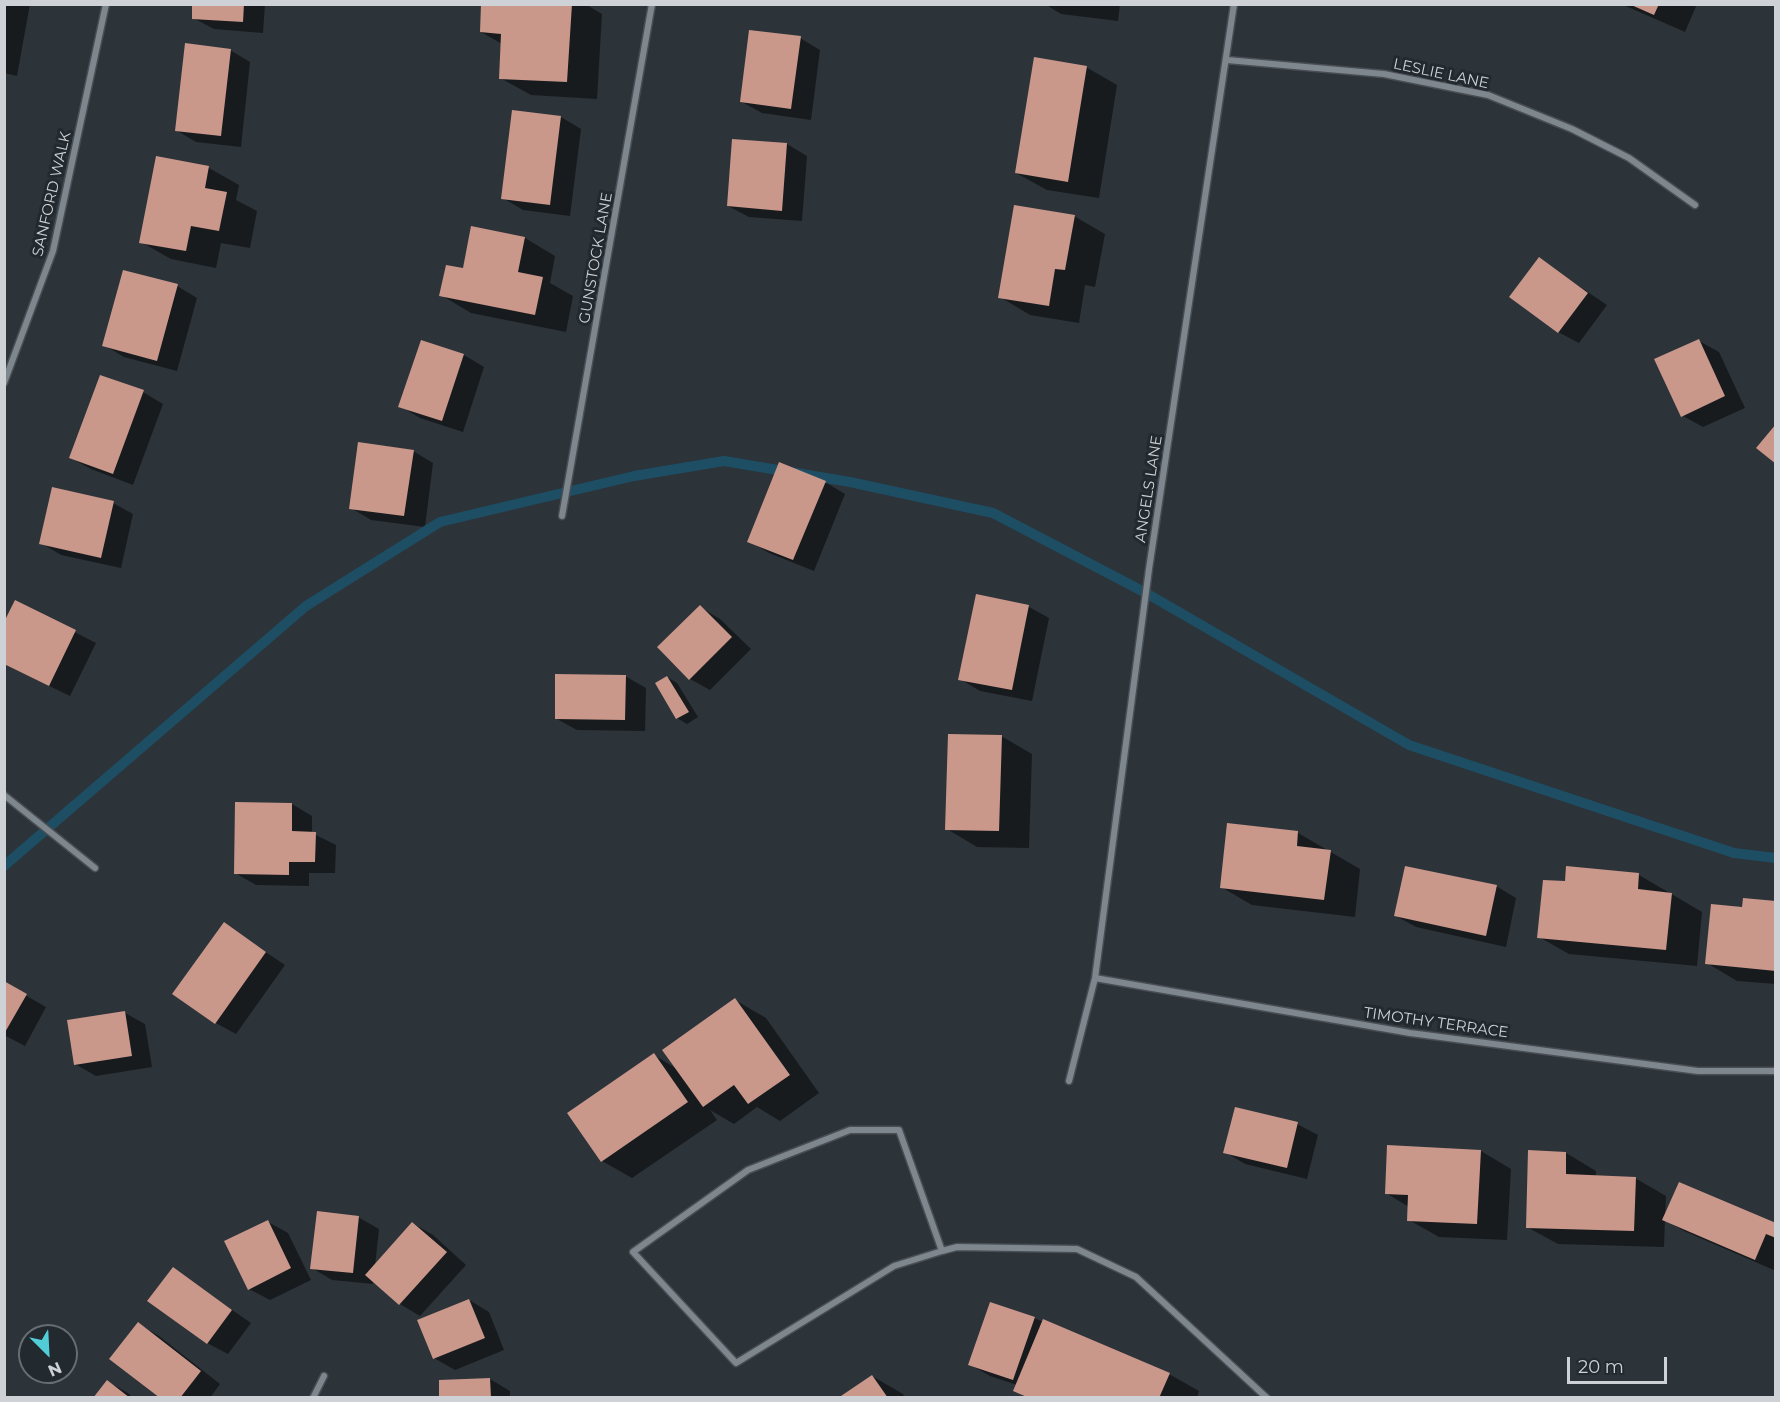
<!DOCTYPE html>
<html>
<head>
<meta charset="utf-8">
<style>
	body { margin:0 }
	#map { position:relative; width:1780px; height:1402px; overflow:hidden; background:#2c3339; font-family:Montserrat,sans-serif }
	canvas { display:block }
	.frame { position:absolute; inset:0; border:6px solid #ced2d6; pointer-events:none }
	.north { position:absolute; left:18px; top:1324px; width:60px; height:60px; box-sizing:border-box; background:#22292f; border:2px solid #676d72; border-radius:50%; rotate:156deg; font-size:16px; font-weight:700; line-height:24px; text-align:center; color:#ced2d6 }
	.north::after { content:''; display:block; margin:auto; width:21px; height:27px; background:#52ccd6; clip-path:polygon(50% 0,100% 100%,50% 72%,0 100%) }
	.scale { position:absolute; left:1567px; top:1357px; width:100px; height:27px; box-sizing:border-box; border:3px solid #ced2d6; border-top:0; padding-left:8px; font-size:18px; line-height:21px; white-space:nowrap; color:#ced2d6; -webkit-text-stroke:4px #22292f; paint-order:stroke }
</style>
</head>
<body>
<div id="map">
<canvas width="1780" height="1402"></canvas>
<div class="frame"></div>
<div class="north">N</div>
<div class="scale">20 m</div>
</div>
<script>
const ctx = document.querySelector('canvas').getContext('2d');
ctx.lineJoin = 'round';
function paint(path, color) { ctx.fillStyle = color; ctx.fill(path, 'evenodd'); }
function trace(path, color, width, dash) { ctx.strokeStyle = color; ctx.lineWidth = width; ctx.lineCap = dash ? 'butt' : 'round'; ctx.setLineDash(dash || []); ctx.stroke(path); }
function write(font, color, halo, rows, align = 'center') {
  ctx.font = font + ' Montserrat,sans-serif'; ctx.lineWidth = 6; ctx.setLineDash([]); ctx.textBaseline = 'middle'; ctx.strokeStyle = halo; ctx.fillStyle = color; for (const [text, x, y, turn = 0] of rows) {
    ctx.save(); ctx.translate(x, y); ctx.rotate((+turn || 0) * Math.PI / 180); ctx.textAlign = isNaN(turn) ? turn : align; if (halo) ctx.strokeText(text, 0, 0); ctx.fillText(text, 0, 0); ctx.restore();
  }
}
const shadow = new Path2D(`
	M4 4H30L17 76 4 73Z
	M194 4H265L263 33 214 29 193 18Z
	M482 4H585L602 14 597 99 531 95 500 78 502 44 481 32Z
	M1045 4H1120L1118 21 1061 14Z
	M1621 4H1697L1685 32Z
	M800 38 820 50 811 120 762 113 742 102Z
	M230 50 250 62 241 147 196 142 176 130Z
	M1086 67 1117 85 1099 198 1047 190 1016 173Z
	M514 111 561 117 581 129 570 216 523 210 503 198Z
	M787 144 807 156 802 221 749 217 728 206Z
	M209 168 239 185 236 200 257 211 250 248 221 243 216 268 171 259 141 242Z
	M1074 216 1105 234 1095 287 1085 285 1079 323 1030 315 1000 297Z
	M472 228 525 238 555 256 550 283 573 296 566 332 471 313 441 295 464 270Z
	M1539 259 1607 305 1579 343 1558 332Z
	M177 286 197 298 177 371 124 357 104 345Z
	M422 341 464 355 484 367 463 432 420 418 400 406Z
	M1699 341 1719 352 1745 408 1703 427 1683 416Z
	M143 392 163 404 133 485 91 469 71 458Z
	M413 451 433 463 425 527 371 520 351 508Z
	M825 482 845 494 814 571 769 553 749 541Z
	M113 503 133 514 121 568 61 555 41 543Z
	M977 596 1029 607 1049 618 1032 701 980 691 960 679Z
	M16 602 96 643 70 696 10 667Z
	M700 607 720 619 751 649 710 690 690 679Z
	M625 676 646 688 645 731 577 730 557 719Z
	M667 677 677 683 698 717 687 724 677 718Z
	M1001 736 1032 754 1029 848 977 847 947 829Z
	M292 804 312 816V833L336 845 335 873H309V886L256 885 235 873Z
	M1228 824 1298 833 1360 869 1355 917 1252 905 1221 887Z
	M1568 868 1639 875 1702 912 1697 966 1569 954 1539 937 1566 883Z
	M1496 886 1516 898 1506 947 1416 927 1396 916Z
	M1776 903V984L1737 981 1707 963Z
	M224 924 285 965 236 1034 216 1023Z
	M4 983 46 1007 25 1046 4 1035Z
	M735 1000 766 1018 819 1093 780 1121 757 1107 734 1124 710 1110 717 1120 632 1178 602 1161 654 1055 677 1069Z
	M125 1013 145 1024 152 1067 96 1076 75 1064Z
	M1297 1124 1318 1135 1307 1179 1245 1164 1225 1152Z
	M1481 1151 1511 1169 1507 1240 1439 1237 1409 1220V1207L1386 1193Z
	M1566 1153 1596 1171V1177L1635 1178 1666 1196 1665 1218 1776 1224V1271L1684 1231 1665 1220 1664 1247 1558 1244 1527 1227Z
	M358 1217 379 1229 375 1266 412 1223 433 1235 466 1265 420 1316 400 1304 373 1280V1284L332 1280 312 1268Z
	M268 1222 288 1233 311 1280 270 1300 249 1289Z
	M173 1269 251 1323 228 1354 207 1343Z
	M469 1300 489 1312 504 1350 455 1370 434 1358Z
	M1034 1318 1169 1374 1199 1391 1197 1398H1027L1014 1390 1017 1385 990 1376 969 1364Z
	M138 1324 159 1336 220 1384 210 1398H162Z
	M872 1376 903 1394 905 1398H841Z
	M490 1379 510 1391V1398H441Z
	M108 1382 128 1393 133 1398H95Z`);
const stream = new Path2D(`
	M4 866 306 606 440 522 634 476 724 461 850 482 993 513 1146 593 1409 745 1734 853 1776 858`);
const building = new Path2D(`
	M192 4H244L243 22 192 19Z
	M481 4H572L567 82 499 79 501 34 480 32Z
	M1629 4H1659L1654 15Z
	M749 30 801 36 791 109 740 102Z
	M185 43 231 49 221 136 175 131Z
	M1034 57 1087 66 1068 182 1015 173Z
	M512 110 561 116 550 205 501 199Z
	M732 139 787 143 782 211 727 206Z
	M156 156 209 166 205 188 227 192 219 231 191 226 186 251 139 243Z
	M1014 205 1075 215 1065 270 1055 269 1049 306 998 298Z
	M471 226 525 237 518 272 543 277 535 315 439 296 446 265 463 268Z
	M1539 257 1588 293 1558 333 1509 297Z
	M123 270 178 284 157 361 102 346Z
	M1699 339 1725 396 1681 417 1654 359Z
	M421 340 464 354 442 421 398 407Z
	M100 375 144 390 113 474 69 458Z
	M1776 424V464L1756 448Z
	M358 442 414 450 404 516 349 509Z
	M779 462 826 481 793 560 747 542Z
	M52 487 114 501 101 558 39 544Z
	M976 594 1029 605 1012 690 958 680Z
	M15 600 76 630 49 686 4 664V622Z
	M700 605 732 637 689 680 657 647Z
	M555 674 626 675 625 720 555 719Z
	M667 676 689 712 676 719 655 683Z
	M948 734 1002 735 999 831 945 830Z
	M235 802 292 803V831L316 832 315 862H289V875L234 874Z
	M1227 823 1298 831 1297 846 1331 850 1324 900 1220 888Z
	M1405 866 1497 885 1486 936 1394 916Z
	M1566 866 1639 873 1638 889 1672 893 1666 950 1537 938 1543 880 1565 881Z
	M1743 898 1776 901V971L1705 964 1711 904 1742 907Z
	M224 922 266 952 215 1024 172 994Z
	M4 981 27 994 4 1034Z
	M735 998 790 1075 748 1104 734 1085 703 1107 662 1050Z
	M125 1011 132 1056 74 1065 67 1020Z
	M654 1053 688 1102 601 1162 567 1113Z
	M1235 1107 1298 1122 1287 1168 1223 1153Z
	M1387 1145 1481 1150 1477 1224 1407 1221 1408 1195 1385 1194Z
	M1528 1150 1566 1152V1174L1636 1177 1634 1231 1526 1228Z
	M1679 1182 1776 1223V1238L1766 1234 1755 1260 1662 1220Z
	M317 1211 359 1216 353 1273 310 1269Z
	M268 1220 291 1268 248 1290 224 1241Z
	M412 1222 447 1252 399 1305 365 1275Z
	M173 1267 232 1310 207 1344 147 1301Z
	M469 1299 485 1338 433 1359 417 1320Z
	M990 1302 1035 1317 1013 1380 968 1365Z
	M1043 1319 1170 1373 1159 1398H1029L1013 1391Z
	M138 1322 201 1371 180 1398H160L109 1359Z
	M872 1375 888 1398H838Z
	M490 1378 491 1398H439V1380Z
	M107 1380 130 1398H93Z`);
const street = new Path2D(`
	M1227 60 1384 74 1488 95 1572 129 1629 158 1695 205
	M4 383 53 251 106 4
	M562 516 652 4
	M4 795 95 868
	M1095 978 1410 1033 1698 1071H1776
	M1069 1081 1095 978 1149 569 1234 4
	M850 1130H899L942 1251 894 1266 736 1363 633 1252 748 1170Z
	M942 1251 957 1247 1077 1249 1136 1277 1267 1398
	M313 1398 324 1376`);
const streetNames = [
	["LESLIE LANE",1441,74,12],
	["SANFORD WALK",52,194,-77],
	["GUNSTOCK LANE",596,258,-80],
	["ANGELS LANE",1149,489,-81],
	["TIMOTHY TERRACE",1436,1023,8]
];
paint(shadow, '#0007');
trace(stream, '#1d4e64', 10);
paint(building, '#ca978b');
trace(street, '#484e53', 9);
trace(street, '#7e868e', 6);
write('15px', '#ced2d6', '#22292f', streetNames);
</script>
</body>
</html>
